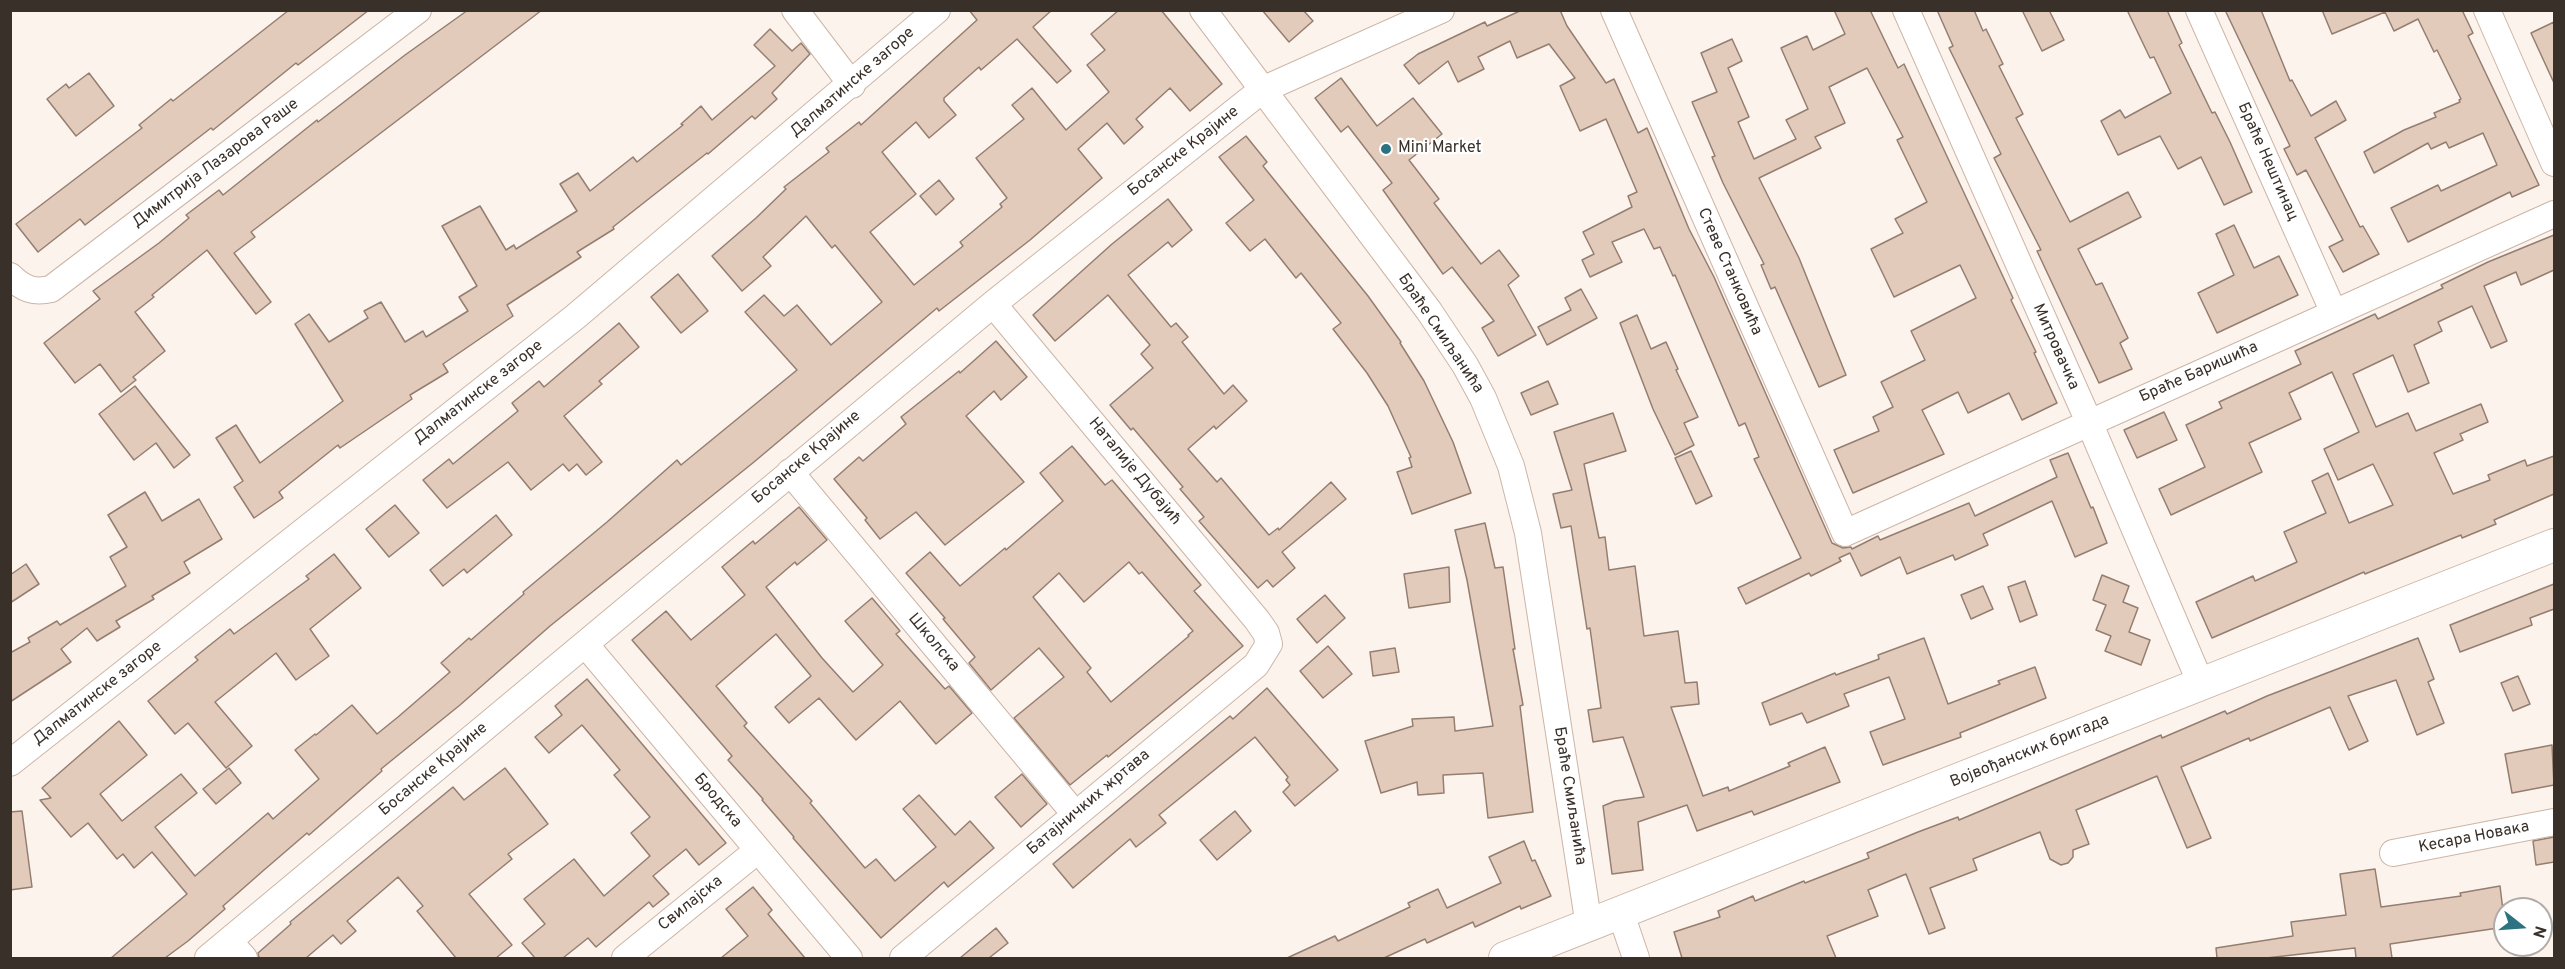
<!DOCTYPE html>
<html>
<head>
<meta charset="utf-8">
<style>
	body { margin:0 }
	#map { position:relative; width:2565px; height:969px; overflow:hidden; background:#fdf3ed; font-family:Overpass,sans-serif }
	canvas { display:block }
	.frame { position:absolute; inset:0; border:12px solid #39302a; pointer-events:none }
	.north { position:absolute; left:2493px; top:897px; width:60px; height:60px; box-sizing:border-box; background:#fff; border:2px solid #b0acaa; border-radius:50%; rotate:107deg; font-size:16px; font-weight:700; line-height:24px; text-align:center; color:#39302a }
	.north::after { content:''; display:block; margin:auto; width:21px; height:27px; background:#2c7280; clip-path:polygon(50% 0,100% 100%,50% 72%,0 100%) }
</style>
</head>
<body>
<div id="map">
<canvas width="2565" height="969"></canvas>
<div class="frame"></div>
<div class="north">N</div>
</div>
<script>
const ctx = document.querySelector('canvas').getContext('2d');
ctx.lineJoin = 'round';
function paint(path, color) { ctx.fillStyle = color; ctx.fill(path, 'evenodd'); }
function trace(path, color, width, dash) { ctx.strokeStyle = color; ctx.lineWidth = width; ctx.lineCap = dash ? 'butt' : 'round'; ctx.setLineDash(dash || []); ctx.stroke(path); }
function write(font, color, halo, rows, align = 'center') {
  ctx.font = font + ' Overpass,sans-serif'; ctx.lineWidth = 4.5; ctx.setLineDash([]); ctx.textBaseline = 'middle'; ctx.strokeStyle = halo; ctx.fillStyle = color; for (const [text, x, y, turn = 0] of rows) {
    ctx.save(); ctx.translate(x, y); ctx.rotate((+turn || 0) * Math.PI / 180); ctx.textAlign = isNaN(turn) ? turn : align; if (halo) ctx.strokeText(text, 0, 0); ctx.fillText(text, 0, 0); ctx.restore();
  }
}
const building = new Path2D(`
	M289 10H369L298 65 296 63 213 130 211 128 85 225 80 219 38 252 16 224 142 128 139 125 171 99 173 101Z
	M468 10H542L251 232 255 237 234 253 271 302 256 314 207 250 152 295 154 297 135 312 165 351 133 377 136 380 121 392 100 364 75 383 44 343 100 299 93 291 159 243 189 218 186 215 219 190 223 195 317 120 318 122 405 55Z
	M969 10H1052L1033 27 1071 71 1057 83 1017 39 981 70 979 67 944 98V101L956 115 929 138 916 122 882 152 916 194 870 232 914 285 963 246 960 242 1002 207 1000 204 1007 198 976 158 1024 119 1012 105 1032 88 1066 130 1109 92 1087 65 1105 50 1091 34 1119 10H1161L1222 84 1190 111 1170 88 1136 119 1143 127 1124 144 1107 123 1078 149 1102 178 1030 240 939 311 937 308 754 462 550 626 460 705 381 769 382 771 309 835 307 833 264 870 223 906 225 909 188 941 165 958H111L187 894 152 852 134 868 123 854 117 859 88 823 71 837 40 800 51 798 42 788 119 721 147 755 100 794 122 821 181 774 197 793 155 827 195 876 268 813 273 819 319 779 295 750 315 734 316 735 352 705 377 734 398 717 450 672 441 663 469 638 471 640 524 594 523 592 607 522 677 460 681 465 797 370 745 312 764 295 784 316 797 305 831 345 882 302 835 245 832 248 806 216 763 257 771 266 742 291 712 256 756 218 786 189 784 187 829 152 826 148 859 122 861 125 977 20Z
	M1262 10H1303L1313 21 1289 42Z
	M1522 10H1560L1567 26 1606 83 1614 79 1638 133 1647 128 1689 229 1714 277 1832 543 1843 548 1851 547 1852 549 1878 536 1880 540 1969 503 1975 516 2057 477 2050 460 2068 453 2091 508 2093 507 2107 543 2075 557 2052 501 1983 534 1988 545 1955 560 1953 555 1907 574 1900 557 1861 576 1850 553 1839 558 1841 561 1811 576 1809 573 1746 604 1738 588 1801 558 1754 459 1759 457 1745 423 1739 426 1675 275 1673 276 1660 247 1654 249 1644 229 1612 242 1622 262 1590 277 1582 260 1594 254 1583 232 1632 207 1628 196 1637 192 1606 119 1580 131 1560 86 1575 78 1549 44 1517 58 1510 41 1478 57 1484 69 1458 82 1448 61 1419 84 1404 65 1418 54 1485 22 1487 26Z
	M1834 10H1870L1898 68 1904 64 2013 298 2011 300 2036 352 2034 353 2057 403 2022 420 2009 393 1968 413 1958 392 1922 410 1944 454 1853 493 1834 450 1879 431 1873 417 1893 407 1881 382 1925 360 1911 331 1976 298 1960 265 1894 297 1871 249 1903 233 1895 219 1927 202 1897 140 1903 137 1867 68 1829 87 1845 123 1815 137 1821 148 1759 178 1799 258 1846 375 1819 387 1775 287 1771 289 1761 265 1764 264 1723 183 1712 157 1715 156 1692 102 1717 92 1701 53 1732 39 1742 61 1728 68 1749 117 1738 122 1754 159 1796 139 1786 120 1808 109 1781 48 1807 36 1813 50 1845 34Z
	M1937 10H1974L1983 31 1986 29 2003 64 1999 66 2023 114 2016 118 2070 222 2128 192 2141 217 2078 249 2096 285 2102 283 2128 338 2120 343 2132 369 2099 383 2037 251 2041 250 1994 158 2001 154 1949 48 1953 46Z
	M2022 10H2049L2064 40 2042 51Z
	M2127 10H2167L2182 43 2179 45 2212 113 2215 112 2230 142 2252 192 2224 205 2201 157 2178 169 2160 136 2118 155 2101 121 2120 110 2125 118 2171 93 2154 57 2150 58Z
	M2225 10H2261L2290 81 2292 80 2311 116 2336 101 2346 120 2315 138 2360 227 2363 226 2379 254 2343 272 2329 247 2343 240 2306 170 2297 175 2284 149 2290 146Z
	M2322 10H2462L2473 33 2468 36 2539 185 2512 197 2510 192 2408 242 2391 208 2438 185 2441 191 2497 165 2483 133 2449 148 2446 142 2431 149 2428 143 2374 173 2364 152 2404 130 2436 117 2434 113 2460 102 2459 100 2461 99 2437 50 2434 52 2418 19 2394 31 2385 12 2332 34Z
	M2554 22V83L2531 33Z
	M770 29 792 51 801 43 810 54 772 93 777 99 755 119 752 116 708 154 707 153 613 227 614 229 577 252 581 257 507 305 513 316 443 364 448 372 410 395 412 399 340 448 338 445 279 492 283 498 254 518 234 487 243 481 216 438 236 425 260 463 343 401 295 324 309 314 329 342 368 318 364 311 381 302 405 342 423 331 426 337 468 311 459 297 477 286 442 226 480 206 506 250 514 245 516 249 577 211 560 184 578 173 590 191 633 157 637 162 683 125 681 124 701 106 712 120 775 66 754 45Z
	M89 73 114 106 76 136 47 99 66 84 69 88Z
	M1341 78 1377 126 1413 98 1442 134 1409 160 1439 199 1434 203 1481 264 1499 250 1519 276 1508 285 1536 335 1498 356 1482 328 1494 321 1452 267 1443 274 1383 190 1392 183 1348 126 1341 132 1315 98Z
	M1246 136 1267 162 1263 166 1368 296 1401 342 1400 343 1424 381 1453 442 1471 493 1412 514 1397 472 1412 467 1409 458 1411 457 1388 406 1367 373 1333 329 1341 323 1301 273 1296 278 1265 239 1250 251 1226 223 1254 200 1219 157Z
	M939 180 954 199 936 215 920 196Z
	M1168 199 1192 230 1172 247 1168 242 1128 275 1171 327 1176 323 1188 337 1182 342 1224 394 1233 385 1247 401 1216 429 1214 426 1188 449 1217 482 1221 478 1269 535 1278 528 1279 530 1331 482 1346 499 1282 552 1295 568 1273 587 1267 580 1258 588 1227 553 1199 521 1204 517 1180 489 1183 487 1133 428 1131 430 1110 405 1153 368 1141 354 1150 345 1108 295 1055 341 1033 315 1112 244Z
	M2234 225 2254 268 2279 256 2298 295 2217 333 2198 293 2234 275 2216 234Z
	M2554 235V270L2521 285 2516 272 2484 286 2507 341 2491 348 2472 306 2438 322 2442 331 2414 345 2429 383 2408 392 2393 355 2353 374 2376 427 2408 413 2416 431 2481 404 2488 422 2460 434 2463 440 2434 453 2453 494 2490 480 2488 475 2525 460 2527 466 2554 456V494L2494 520 2496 524 2462 538 2461 535 2365 574 2364 572 2212 638 2196 602 2253 576 2255 581 2297 562 2284 532 2326 513 2312 481 2328 473 2349 523 2393 505 2373 464 2338 480 2324 449 2359 432 2332 372 2289 393 2301 419 2249 443 2262 472 2171 515 2159 489 2205 467 2186 425 2222 408 2219 402 2301 364 2295 351 2375 314 2378 319 2443 288 2441 285 2488 262Z
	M678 274 708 311 681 333 651 297Z
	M1581 289 1597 318 1547 345 1538 327 1571 310 1565 298Z
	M1637 315 1651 349 1666 342 1678 369 1676 370 1698 417 1684 423 1694 445 1675 455 1653 409 1620 323Z
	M619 323 639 347 599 381 602 384 564 416 602 462 586 475 577 464 569 471 563 464 531 490 508 462 447 508 423 480 449 459 453 464 518 411 512 403 539 381 544 387Z
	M996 341 1027 377 1001 400 994 391 966 416 1024 482 945 545 916 512 880 539 865 520 867 518 834 479 859 457 863 461 906 424 901 417 959 371 960 373Z
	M1548 381 1558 404 1531 415 1521 393Z
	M135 386 190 455 174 468 156 443 134 460 99 414Z
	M2164 412 2177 440 2137 458 2124 430Z
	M1613 413 1626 451 1584 464 1599 538 1605 537 1609 570 1635 566 1644 636 1678 631 1685 683 1697 682 1699 704 1671 707 1703 796 1728 787 1729 791 1790 766 1788 763 1825 747 1840 782 1754 815 1752 811 1697 831 1687 805 1638 822 1643 870 1612 874 1603 806 1615 801 1644 797 1623 737 1593 742 1588 710 1601 708 1590 628 1587 629 1571 526 1561 528 1553 494 1572 490 1554 432Z
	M1072 446 1105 485 1112 480 1201 585 1194 591 1243 646 1108 757 1107 755 1070 785 1014 718 1064 677 1039 648 991 690 969 663 975 657 943 619 945 618 906 573 930 552 960 586 1005 548 1006 550 1063 501 1040 473ZM1129 562 1139 574 1142 572 1193 631 1188 635 1189 636 1111 702 1087 672 1091 668 1033 597 1059 573 1084 602Z
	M1691 451 1712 496 1696 504 1675 458Z
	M145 492 162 521 199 499 222 539 184 562 190 573 152 596 154 599 116 621 120 627 97 641 87 628 61 649 71 662 10 702V653L30 642 28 638 57 621 60 625 126 586 110 557 127 547 108 515Z
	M395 505 419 533 389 557 366 529Z
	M799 507 827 540 797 565 795 562 766 587 822 658 853 692 883 665 845 621 872 598 900 631 896 634 945 689 949 686 972 713 936 744 900 701 856 740 819 698 789 723 775 707 811 676 776 634 716 686 747 723 744 726 812 801 810 803 865 868 876 859 895 881 936 847 903 809 919 795 955 835 970 821 994 848 948 887 944 882 881 938 793 838 794 837 762 800 763 799 728 760 732 756 632 640 666 611 691 640 745 595 722 567 753 541 755 544Z
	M496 515 512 535 467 573 464 569 443 586 430 570Z
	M1485 523 1495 568 1503 567 1515 649H1513L1523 705 1520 706 1533 812 1488 818 1483 773 1443 775 1444 793 1418 795 1417 782 1381 793 1365 741 1413 726 1412 719 1454 717 1455 731 1493 726 1467 580 1455 530Z
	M334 554 361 588 310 629 329 656 296 680 276 653 215 702 252 746 226 768 188 723 175 734 148 701 198 660 195 657 230 629 234 634 309 579 306 576Z
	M26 564 39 584 10 603V575Z
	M1449 567 1450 602 1409 608 1404 574Z
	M2102 575 2129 586 2123 602 2138 608 2129 632 2150 640 2141 665 2105 651 2111 636 2096 630 2106 605 2093 600Z
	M2025 581 2037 615 2020 622 2008 587Z
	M2554 584V609L2530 618 2532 625 2460 652 2450 625Z
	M1983 586 1993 609 1971 619 1961 595Z
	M1325 595 1345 618 1317 643 1297 619Z
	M1924 638 1948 704 2000 684 1998 681 2035 667 2046 698 1960 733 1961 737 1883 765 1870 732 1905 719 1889 677 1844 694 1849 706 1807 723 1802 713 1770 725 1762 703 1835 673 1836 675 1879 659 1878 655Z
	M2418 638 2434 679 2428 682 2444 723 2417 735 2396 680 2348 696 2368 741 2349 750 2330 707 2250 741 2249 738 2181 767 2211 838 2187 848 2157 776 2076 810 2089 844 2073 850V857L2068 863 2061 865 2050 859 2040 832 1973 859 1977 870 1930 888 1945 928 1929 934 1906 874 1868 890 1878 916 1827 936 1836 958H1682L1674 932 1720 917 1718 911 1753 896 1755 901 1804 881 1805 883 1869 858 1867 853 1918 832 1958 817 1959 820 2161 735 2162 738 2225 711 2227 714 2267 696Z
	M1328 646 1352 674 1323 698 1300 671Z
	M1395 648 1399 672 1373 676 1370 652Z
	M2518 676 2530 704 2513 711 2501 683Z
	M587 679 726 843 699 865 686 849 653 876 669 894 653 907 649 902 596 947 588 938 563 958H535L522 943 545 924 524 899 574 859 604 896 650 856 631 833 650 817 614 775 620 770 582 725 549 753 535 737 562 715 555 706Z
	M1267 688 1338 770 1295 806 1283 792 1290 785 1286 780 1288 777 1255 737 1159 815 1166 823 1136 847 1130 839 1073 888 1053 864 1230 716 1233 719Z
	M2552 745 2554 785 2512 793 2505 754Z
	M229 768 241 783 216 804 203 789Z
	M505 768 548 824 508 854 512 859 469 894 512 945 496 958H456L417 911 423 906 398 877 347 921 356 931 341 944 333 935 306 958H259L258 953 291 924 290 922 453 787 464 800Z
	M1022 774 1047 804 1021 827 995 797Z
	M22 811 32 887 10 890V812Z
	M1235 811 1251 831 1217 860 1200 840Z
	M2554 837V862L2536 865 2533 841Z
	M1524 841 1532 861 1535 860 1551 896 1521 909 1520 906 1475 927 1473 922 1427 943 1425 939 1384 958H1287L1335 936 1338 941 1410 907 1408 903 1438 889 1447 908 1501 883 1489 857Z
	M2375 869 2381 907 2461 896 2460 893 2500 886 2505 927 2390 944 2392 958H2356L2355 948 2266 958H2217L2216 948 2293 936 2291 922 2346 915 2340 874Z
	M753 887 772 910 768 914 805 958H721L748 936 726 909Z
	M996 928 1008 943 989 958H960Z`);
const minor = new Path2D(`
	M795 10 852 85
	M1203 10 1429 311 1465 365 1483 398 1511 466 1528 533 1589 926
	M1614 10 1845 533 2554 214
	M1906 10 2089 422 2201 684
	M2199 10 2334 313
	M2487 10 2554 163
	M10 276C23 289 34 293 51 289L418 10
	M790 472 1075 814
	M585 644 849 958
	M10 763 575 317 937 10
	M2393 853 2554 822
	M1621 914 1636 958
	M229 941 244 958
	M208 958 993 304 1262 90 1441 10
	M625 958 758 850
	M903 958 1256 665 1269 644 1266 633 1257 620 993 304`);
const tertiary = new Path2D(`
	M1505 958 2554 545`);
const markers = [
	[1386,149,6,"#2c7280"]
];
const streetNames = [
	["Далматинске загоре",853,83,-41],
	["Босанске Крајине",1184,152,-38],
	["Браће Нештинац",2267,162,66],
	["Димитрија Лазарова Раше",216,164,-37],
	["Стеве Станковића",1729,272,66],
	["Браће Смиљанића",1440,334,56],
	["Митровачка",2055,347,66],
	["Браће Баришића",2199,373,-24],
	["Далматинске загоре",479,393,-38],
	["Босанске Крајине",807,458,-40],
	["Наталије Дубајић",1134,472,50],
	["Школска",933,643,50],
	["Далматинске загоре",98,694,-38],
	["Војвођанских бригада",2030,752,-22],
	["Босанске Крајине",434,770,-40],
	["Браће Смиљанића",1569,796,81],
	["Бродска",717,801,50],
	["Батајничких жртава",1089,803,-40],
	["Кесара Новака",2474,838,-11],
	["Свилајска",691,904,-39]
];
const poiNames = [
	["Mini Market",1398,149]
];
paint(building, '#e3cbbc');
trace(building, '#947e70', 1.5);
trace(minor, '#ccb5a6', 28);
trace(tertiary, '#ccb5a6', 34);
trace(minor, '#fff', 26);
trace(tertiary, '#fff', 32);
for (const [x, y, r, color] of markers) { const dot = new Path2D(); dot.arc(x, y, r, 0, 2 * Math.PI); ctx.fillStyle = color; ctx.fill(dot); trace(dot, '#fff', 2); }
write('16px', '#39302a', '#fff', streetNames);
write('16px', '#39302a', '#fff', poiNames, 'left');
</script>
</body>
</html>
